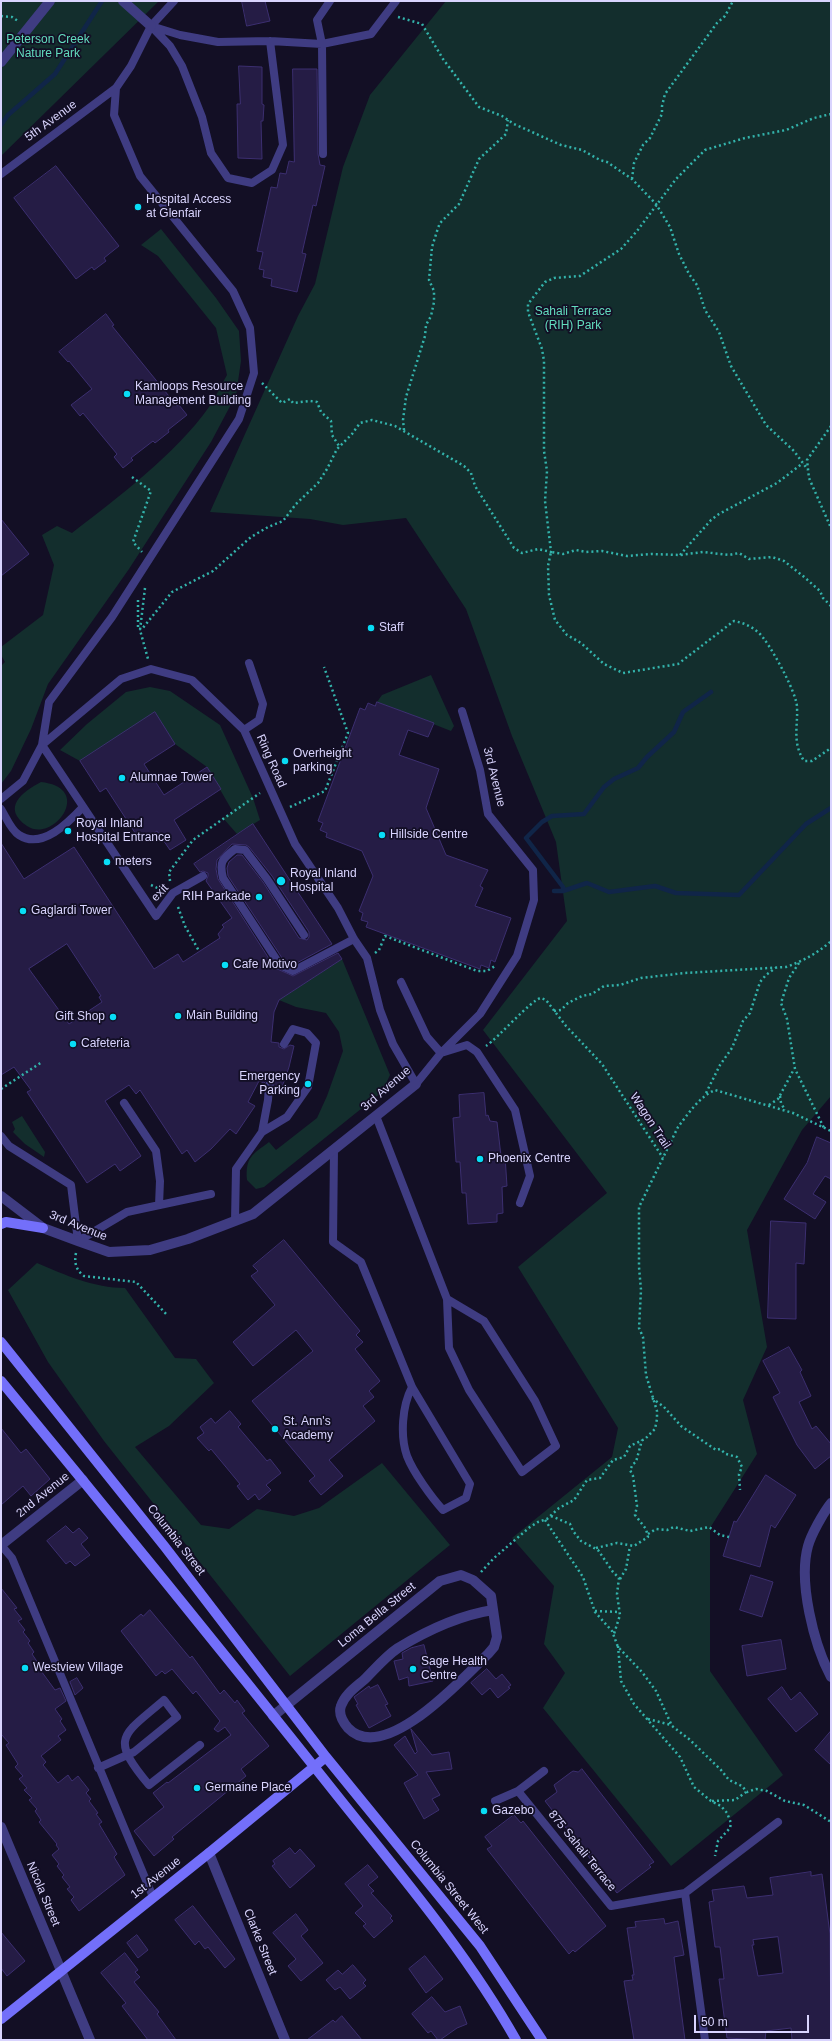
<!DOCTYPE html>
<html>
<head>
<meta charset="utf-8">
<style>
	body { margin:0 }
	#map { position:relative; width:832px; height:2041px; overflow:hidden; background:#130f25; font-family:Helvetica,sans-serif }
	canvas { display:block }
	.frame { position:absolute; inset:0; border:2px solid #d9d4fe; pointer-events:none }
	.scale { position:absolute; left:694px; top:2015px; width:115px; height:18px; box-sizing:border-box; border:2px solid #d9d4fe; border-top:0; padding-left:5px; font-size:12px; line-height:14px; white-space:nowrap; color:#d9d4fe; -webkit-text-stroke:3px #130f25; paint-order:stroke }
</style>
</head>
<body>
<div id="map">
<canvas width="832" height="2041"></canvas>
<div class="frame"></div>
<div class="scale">50 m</div>
</div>
<script>
const ctx = document.querySelector('canvas').getContext('2d');
ctx.lineJoin = 'round';
function paint(path, color) { ctx.fillStyle = color; ctx.fill(path, 'evenodd'); }
function trace(path, color, width, dash) { ctx.strokeStyle = color; ctx.lineWidth = width; ctx.lineCap = dash ? 'butt' : 'round'; ctx.setLineDash(dash || []); ctx.stroke(path); }
function write(font, color, halo, rows, align = 'center') {
  ctx.font = font + ' Helvetica,sans-serif'; ctx.lineWidth = 3.5; ctx.setLineDash([]); ctx.textBaseline = 'middle'; ctx.strokeStyle = halo; ctx.fillStyle = color; for (const [text, x, y, turn = 0] of rows) {
    ctx.save(); ctx.translate(x, y); ctx.rotate((+turn || 0) * Math.PI / 180); ctx.textAlign = isNaN(turn) ? turn : align; if (halo) ctx.strokeText(text, 0, 0); ctx.fillText(text, 0, 0); ctx.restore();
  }
}
const green = new Path2D(`
	M1 1H159L1 156Z
	M446 1H831V1096L802 1130 747 1230 767 1347 743 1400 757 1454 710 1528V1671L783 1775 671 1866 543 1708 565 1673 544 1644 554 1586 512 1538 612 1457 618 1428 518 1267 607 1193 483 1030 567 921 556 842 512 736 466 609 406 518 343 525 310 519 210 512 298 316 315 284 343 167 370 95Z
	M161 229 216 298 239 331 241 361 236 395 211 442 129 569 48 684 31 729 11 771 1 784V666L5 662 1 655V647L43 615 54 565 42 535 57 526 72 533C117 498 176 454 209 407 216 397 221 385 227 375L216 328 158 256 141 245Z
	M431 675 454 726 451 731 377 702 382 695Z
	M150 687 170 691 220 725 253 798 260 820 237 834 223 818 233 812 207 767 175 744 155 713 80 761 60 750 87 724 126 692Z
	M41 782C95 788 53 844 27 826 1 808 22 792 41 782Z
	M342 959 390 1075 382 1092 264 1187 256 1189 247 1180C245 1157 253 1154 269 1142L276 1150 317 1118 327 1096 343 1051 339 1032 326 1013 296 1007 279 1000Z
	M22 1116 45 1152 44 1157 25 1144 13 1132 15 1129 12 1122Z
	M37 1263C65 1275 94 1288 125 1288L175 1358 196 1359 214 1383 169 1426 135 1447 201 1525 229 1529 257 1509 294 1516 319 1508 382 1463 450 1545 290 1676 104 1441 48 1362 8 1290Z`);
const stream = new Path2D(`
	M1 125 8 115 55 74 102 1
	M554 891H563L587 883 609 892 655 886 676 893 739 895 806 824 831 808
	M563 891V887L526 838 542 822 552 816 584 814 604 787 614 779 638 768 647 757 674 732 683 712 711 692`);
const building = new Path2D(`
	M242 1H265L270 21 247 26Z
	M239 66 262 67V104L264 105 263 121H261L262 159 238 158 237 104H240Z
	M293 69H317L318 154 320 165 325 166 316 206 313 205 302 253 306 254 297 292 271 286 272 279 263 277 264 270 259 269 263 252 257 251 271 187 277 188 280 173 286 174 289 161 294 162Z
	M56 166 119 246 104 258 106 261 94 270 92 267 76 279 14 198Z
	M106 314 114 325 112 326 177 406 179 405 187 415 168 430 169 432 155 443 153 441 131 458 133 460 123 468 114 457 117 454 83 413 80 416 71 405 92 389 69 361 68 362 59 352Z
	M1 519 29 554 1 576Z
	M377 702 434 723 428 737 408 730 399 755 439 769 426 808 446 855 488 870 480 886 483 888 475 906 511 918 495 962 491 960 489 968 481 965 480 969 366 927 368 922 361 920 363 913 359 911 373 876 362 851 326 837 327 833 320 830 323 823 318 821 360 708 365 710 368 703 375 706Z
	M155 712 175 744 144 764 164 795 207 767 221 789 174 820 186 840 170 850 157 831 141 842 106 788 100 792 80 761Z
	M253 824 332 944 293 965 284 961 228 876 227 868 229 862 237 855H242L263 882 299 938 307 940 309 937V932L272 876 249 847 246 845 232 844 217 860 216 869 218 879 275 968 293 976 338 953 342 959 279 1000 274 1012 271 1042 279 1043V1047L284 1049 290 1045 294 1046 289 1067 281 1090 274 1087 272 1080H267L264 1083 259 1081 248 1102 255 1106 236 1134 230 1129 211 1149 195 1162 187 1150 182 1154 140 1090 136 1094 129 1085 105 1101 141 1156 120 1171 115 1164 87 1183 27 1092 31 1090 14 1067 1 1075V843L24 879 74 847 154 969 178 954 183 962 220 938 218 934 224 927 222 925 232 918 206 881 208 876V873L203 871 200 872 194 864ZM67 944 101 996 99 997 102 1002 69 1024 29 969Z
	M484 1093 486 1116 488 1115 490 1121 497 1122 501 1156H505L507 1186 502 1187 503 1213 497 1214V1222L468 1224 466 1193H462L460 1162H456L453 1118 460 1117 459 1095Z
	M817 1137 831 1143V1179L825 1176 813 1194 826 1202 815 1219 784 1199 807 1163Z
	M771 1221 806 1223 804 1264 796 1263V1319L768 1318Z
	M284 1240 360 1331 356 1335 363 1342 355 1349 380 1381 369 1391 374 1397 363 1406 375 1421 329 1460 343 1476 321 1495 309 1481 315 1476 252 1401 313 1351 296 1330 253 1366 233 1342 275 1305 251 1276 258 1271 253 1266Z
	M789 1347 802 1370 800 1372 811 1396 799 1402 812 1429 816 1426 831 1444V1456L815 1469 797 1445 773 1397 780 1393 763 1361Z
	M230 1411 241 1424 238 1427 267 1461 270 1459 281 1473 266 1485 271 1490 259 1500 255 1494 248 1500 237 1486 240 1484 211 1449 209 1451 197 1438 204 1433 200 1427 211 1418 215 1423Z
	M1 1428 21 1453 26 1449 50 1479 31 1496 23 1486 1 1505Z
	M766 1475 796 1495 775 1528 771 1525 760 1567 723 1556 734 1521 736 1522Z
	M66 1526 73 1533 79 1528 88 1538 81 1544 90 1555 75 1566 70 1561 66 1564 47 1541Z
	M751 1575 773 1582 762 1617 740 1610Z
	M1 1588 17 1608 14 1609 22 1619 18 1621 25 1630 23 1632 30 1641 28 1643 34 1652 32 1654 38 1663 36 1664 55 1690 60 1688 66 1701 55 1709 62 1719 60 1721 66 1730 58 1736 61 1740 41 1756 46 1762 43 1765 58 1783 68 1775 72 1781 78 1776 89 1790 86 1793 91 1799 89 1801 98 1813 96 1814 102 1822 99 1824 117 1854 114 1857 125 1875 79 1911 71 1900 74 1897 67 1889 70 1887 62 1877 64 1875 57 1866 59 1864 52 1855 59 1849 56 1845 57 1844 39 1822 41 1820 35 1811 37 1809 29 1800 32 1798 24 1790 27 1788 19 1779 23 1776 15 1767 18 1764 6 1745 9 1743 1 1734Z
	M150 1610 190 1658 192 1656 220 1694 224 1690 235 1703 237 1700 245 1711 242 1713 269 1746 241 1769 246 1776 172 1837 174 1839 154 1856 134 1831 164 1807 153 1793 167 1782 168 1783 231 1735 225 1727 218 1732 214 1729 220 1721 196 1691 193 1694 172 1669 165 1674 162 1671 156 1676 121 1631 141 1614 143 1616Z
	M781 1640 786 1669 747 1676 742 1646Z
	M424 1645 433 1681 409 1686 408 1677 399 1680 394 1661 403 1659 402 1653 411 1648Z
	M487 1669 496 1679 502 1674 511 1685 508 1687 510 1688 498 1698 490 1688 482 1695 471 1683Z
	M77 1678 83 1688 75 1695 70 1682Z
	M378 1685 388 1704 385 1705 391 1716 369 1728 356 1705 358 1704 354 1697 369 1686 370 1688Z
	M782 1687 791 1700 800 1692 818 1714 796 1732 768 1699Z
	M411 1729 432 1755 449 1752 452 1769 426 1772 440 1795 432 1799 439 1810 424 1819 404 1783 418 1775 394 1745 405 1736 415 1754 417 1752Z
	M831 1731V1765L815 1750Z
	M582 1769 654 1862 649 1865 651 1867 617 1893 545 1801 557 1792 554 1785 570 1773 573 1771 578 1772Z
	M514 1815 521 1823 523 1821 606 1926 575 1952 573 1950 569 1954 487 1849 492 1846 485 1837Z
	M290 1848 295 1854 300 1849 315 1866 290 1888 272 1866 275 1864 273 1861Z
	M368 1865 378 1877 368 1885 374 1891 371 1893 392 1916 390 1918 393 1921 374 1938 363 1926 366 1924 355 1913 363 1906 345 1884Z
	M811 1872V1876L822 1874 830 1934 831 2040H792L791 2028 766 2031 765 2040 727 2038 719 1979H724L720 1947H715L709 1902 714 1901 712 1890 744 1886 747 1898 773 1895 770 1878ZM778 1937 783 1973 758 1976 752 1945H754L753 1940Z
	M193 1906 235 1959 225 1968 208 1947 205 1949 199 1941 195 1945 175 1920Z
	M296 1914 308 1930 301 1936 323 1963 301 1981 288 1966 296 1959 273 1933Z
	M664 1919 665 1924 678 1921 684 1955 674 1957 685 2040H634L624 1981 633 1980 632 1975H634L627 1928 636 1927 635 1922Z
	M1 1932 25 1961 7 1976 1 1968Z
	M137 1935 148 1950 138 1958 127 1943Z
	M125 1953 138 1970 135 1972 140 1977 134 1982 159 2012 157 2014 176 2040H148L122 2006 126 2003 101 1973Z
	M425 1956 443 1979 426 1993 409 1969Z
	M353 1965 366 1980 363 1983 366 1986 350 1999 340 1987 335 1990 326 1980 338 1970 342 1974Z
	M432 1997 445 2012 460 2006 467 2024 457 2028 440 2040H438L431 2031 428 2033 412 2014Z
	M342 2016 362 2040H307L333 2020 335 2022Z`);
const path = new Path2D(`
	M1 16 12 17 18 21
	M398 17 422 24 443 59 479 107 502 116 514 124 561 145 582 150 600 160 607 162 632 179 656 204 670 227 679 254 689 274 697 285 705 310 719 332 731 366 766 425 794 451 808 470
	M632 179 634 163 643 145 650 138 662 114V106L665 94 717 23 725 16 733 1
	M262 383 282 403 290 399 293 403 310 401 317 402 321 412 331 421 332 435 339 446
	M831 426 807 460 809 478 831 528
	M404 430 403 420 406 397 425 336 426 325 431 316 434 302V291L429 280 432 247 438 228 440 223 459 204 479 159 506 134 508 120
	M132 477 151 491 133 542 142 552
	M680 555 711 520 719 514 777 483 803 463
	M145 588 140 630 148 659
	M138 600V629H142L172 592 213 571 251 537 268 527 283 521 296 504 318 483 327 469 337 449 352 434 360 423 372 420 395 426 464 466 471 473 475 486 514 548 522 553 538 549 551 552 545 501 547 471 544 451V361L542 349 528 312V304L545 282 554 278 580 276 621 249 637 231 676 179 705 150 745 138 786 130 814 118 831 114
	M831 606 823 598 820 591 803 576 784 561 772 557 749 559 739 553 729 555 703 552 680 555 651 554 627 556 602 551 586 552 576 550 563 554 551 552 548 566 549 595 555 620 567 635 581 643 604 664 623 673 678 664 734 621C744 623 751 626 759 633 769 642 797 693 797 707 798 727 792 742 804 761H812L831 748
	M290 807 325 791 348 733 324 667
	M170 881 169 872 193 840 260 793
	M151 885 162 890
	M178 907 185 926 199 951
	M375 953 379 950 385 936 477 971H487L495 966
	M799 963 789 978 781 1003 787 1019 795 1069 824 1128
	M554 1011 561 1010 568 1003 582 996 592 994 604 986 620 985 641 978 685 973 786 967C803 961 818 953 831 941
	M486 1046C498 1038 532 999 541 998L546 1000 566 1026 602 1064 663 1158
	M1 1089 42 1062
	M706 1093 720 1065 732 1048 743 1021 750 1013 760 982 766 975 777 967
	M780 1096 781 1103 785 1110
	M769 1105 778 1099 794 1069
	M76 1253C74 1263 76 1270 84 1276L136 1282 168 1316
	M652 1398 664 1407 681 1426 716 1450 720 1449 726 1454 737 1457 742 1467 739 1474 740 1490
	M551 1516 570 1524 573 1531 581 1541 598 1550 613 1572 619 1578 617 1594 620 1615 614 1634
	M545 1520 583 1577 595 1612 612 1631 618 1647 642 1672 656 1691 672 1726 689 1739 721 1770 729 1780 742 1786 747 1792 756 1789 767 1791 785 1801 804 1805 831 1822
	M648 1534 656 1529 667 1530 674 1527 690 1531 709 1527 720 1535 729 1537
	M596 1548 617 1543 634 1546 648 1537 646 1529 635 1515 637 1506 633 1476 630 1470 633 1464 636 1462 642 1440
	M481 1572 494 1558 530 1527 538 1522 547 1519 559 1508 574 1500 587 1480 600 1478 613 1460 624 1457 630 1446 645 1439 655 1429 657 1419V1411L646 1375 643 1337 639 1328 641 1290 639 1267V1207L678 1127C688 1114 700 1096 715 1090L793 1113 831 1131
	M620 1579 626 1569 630 1546
	M595 1611 620 1612
	M618 1646 621 1681 634 1704 680 1757 694 1787 711 1801 721 1806 727 1813 731 1823 730 1828 718 1841 715 1856
	M648 1719 671 1725
	M712 1801 735 1800 746 1792`);
const lane = new Path2D(`
	M174 1 151 26 131 66 116 88 114 115 140 176 233 291 250 328 254 373 239 419 112 617 49 702 42 745 156 916 173 893 203 876
	M151 26 170 46 182 66 202 117 211 153 228 178 252 183 272 170 283 145 270 41
	M151 26 180 35 218 42 270 41 322 44 371 34 396 1
	M323 154 322 44 317 20 330 1
	M1 174 116 88
	M244 730 259 720 263 704 249 663
	M1 799 23 781 42 745 121 679 151 669 192 680 244 730 295 844 338 908 354 939 367 958 380 1010 393 1044 416 1084 441 1053 480 1014 517 956 534 900 533 870 488 814 480 770 462 711
	M1 809C6 817 11 830 19 835 42 850 69 822 83 807
	M304 935 267 879 245 850 235 849C222 859 219 862 223 878L280 965 293 971 354 939
	M401 982 427 1037 441 1053 467 1045 477 1052 515 1110 530 1176 520 1203
	M124 1103 156 1151 160 1181 159 1205
	M376 1116 447 1299 449 1348 469 1390 522 1472 556 1446 535 1401 484 1321 447 1299
	M262 1132 268 1100 269 1085
	M1 1136 9 1146 71 1185 78 1241 127 1212 211 1194
	M334 1149 333 1242 361 1262 412 1387 470 1484 466 1498 443 1510C432 1498 413 1472 407 1456 400 1436 402 1406 412 1387
	M235 1221 236 1169 262 1132 287 1117 308 1087 316 1043 307 1033 293 1029 284 1044
	M1 1545 12 1558 153 1897
	M98 1768 134 1752 177 1717 164 1700C122 1736 109 1737 149 1785L200 1745
	M518 1791 544 1771
	M495 1801 518 1791 611 1906 685 1893 778 1822
	M685 1893 705 2040`);
const street = new Path2D(`
	M123 1 151 26
	M1 62 50 1
	M1 1196 43 1228 78 1241 109 1252 150 1250 188 1239 253 1214 416 1084
	M831 1503C823 1513 811 1535 808 1546 798 1582 814 1645 831 1677
	M1 1545 83 1480
	M273 1716 440 1581 461 1575 473 1580 491 1596 497 1637 494 1647 488 1654C463 1678 384 1766 348 1728 343 1722 338 1714 341 1706 345 1694 356 1687 365 1679 375 1669 386 1656 398 1648 426 1631 461 1615 493 1610
	M1 1827 90 2040
	M209 1853 285 2040`);
const secondary = new Path2D(`
	M1 1224 6 1222 43 1228
	M1 1342 165 1547 326 1757 480 1946 542 2040
	M1 1381C110 1513 218 1646 324 1779 391 1864 463 1946 516 2040
	M1 2019 209 1853 326 1757`);
const markers = [
	[138,207,4,"#08ddf6"],
	[127,394,4,"#08ddf6"],
	[371,628,4,"#08ddf6"],
	[285,761,4,"#08ddf6"],
	[122,778,4,"#08ddf6"],
	[68,831,4,"#08ddf6"],
	[382,835,4,"#08ddf6"],
	[107,862,4,"#08ddf6"],
	[281,881,5,"#08ddf6"],
	[259,897,4,"#08ddf6"],
	[23,911,4,"#08ddf6"],
	[225,965,4,"#08ddf6"],
	[178,1016,4,"#08ddf6"],
	[113,1017,4,"#08ddf6"],
	[73,1044,4,"#08ddf6"],
	[308,1084,4,"#08ddf6"],
	[480,1159,4,"#08ddf6"],
	[275,1429,4,"#08ddf6"],
	[25,1668,4,"#08ddf6"],
	[413,1669,4,"#08ddf6"],
	[197,1788,4,"#08ddf6"],
	[484,1811,4,"#08ddf6"]
];
const parkNames = [
	["Peterson Creek",48,40],
	["Nature Park",48,54],
	["Sahali Terrace",573,312],
	["(RIH) Park",573,326]
];
const streetNames = [
	["5th Avenue",51,121,-36],
	["Ring Road",271,761,66],
	["3rd Avenue",494,777,76],
	["exit",160,893,-47],
	["3rd Avenue",386,1089,-41],
	["Wagon Trail",650,1121,57],
	["3rd Avenue",78,1226,22],
	["2nd Avenue",43,1495,-39],
	["Columbia Street",176,1540,52],
	["Loma Bella Street",377,1615,-39],
	["875 Sahali Terrace",582,1851,51],
	["1st Avenue",156,1878,-38],
	["Columbia Street West",449,1887,51],
	["Nicola Street",43,1894,67],
	["Clarke Street",260,1942,68]
];
const poiNames = [
	["Hospital Access",146,200],
	["at Glenfair",146,214],
	["Kamloops Resource",135,387],
	["Management Building",135,401],
	["Staff",379,628],
	["Overheight",293,754],
	["parking",293,768],
	["Alumnae Tower",130,778],
	["Royal Inland",76,824],
	["Hospital Entrance",76,838],
	["Hillside Centre",390,835],
	["meters",115,862],
	["Royal Inland",290,874],
	["Hospital",290,888],
	["RIH Parkade",251,897,"right"],
	["Gaglardi Tower",31,911],
	["Cafe Motivo",233,965],
	["Main Building",186,1016],
	["Gift Shop",105,1017,"right"],
	["Cafeteria",81,1044],
	["Emergency",300,1077,"right"],
	["Parking",300,1091,"right"],
	["Phoenix Centre",488,1159],
	["St. Ann's",283,1422],
	["Academy",283,1436],
	["Sage Health",421,1662],
	["Centre",421,1676],
	["Westview Village",33,1668],
	["Germaine Place",205,1788],
	["Gazebo",492,1811]
];
paint(green, '#132e2d');
trace(stream, '#102548', 4.5);
paint(building, '#251c45');
trace(building, '#3c2f70', 1);
trace(path, '#33b3ab', 2.5, [2, 3]);
trace(lane, '#3f3c82', 8);
trace(street, '#3f3c82', 10);
trace(secondary, '#736ffa', 10);
for (const [x, y, r, color] of markers) { const dot = new Path2D(); dot.arc(x, y, r, 0, 2 * Math.PI); ctx.fillStyle = color; ctx.fill(dot); trace(dot, '#130f25', 1.5); }
write('12px', '#62dcbe', '#130f25', parkNames);
write('12px', '#d9d4fe', '#130f25', streetNames);
write('12px', '#d9d4fe', '#130f25', poiNames, 'left');
</script>
</body>
</html>
